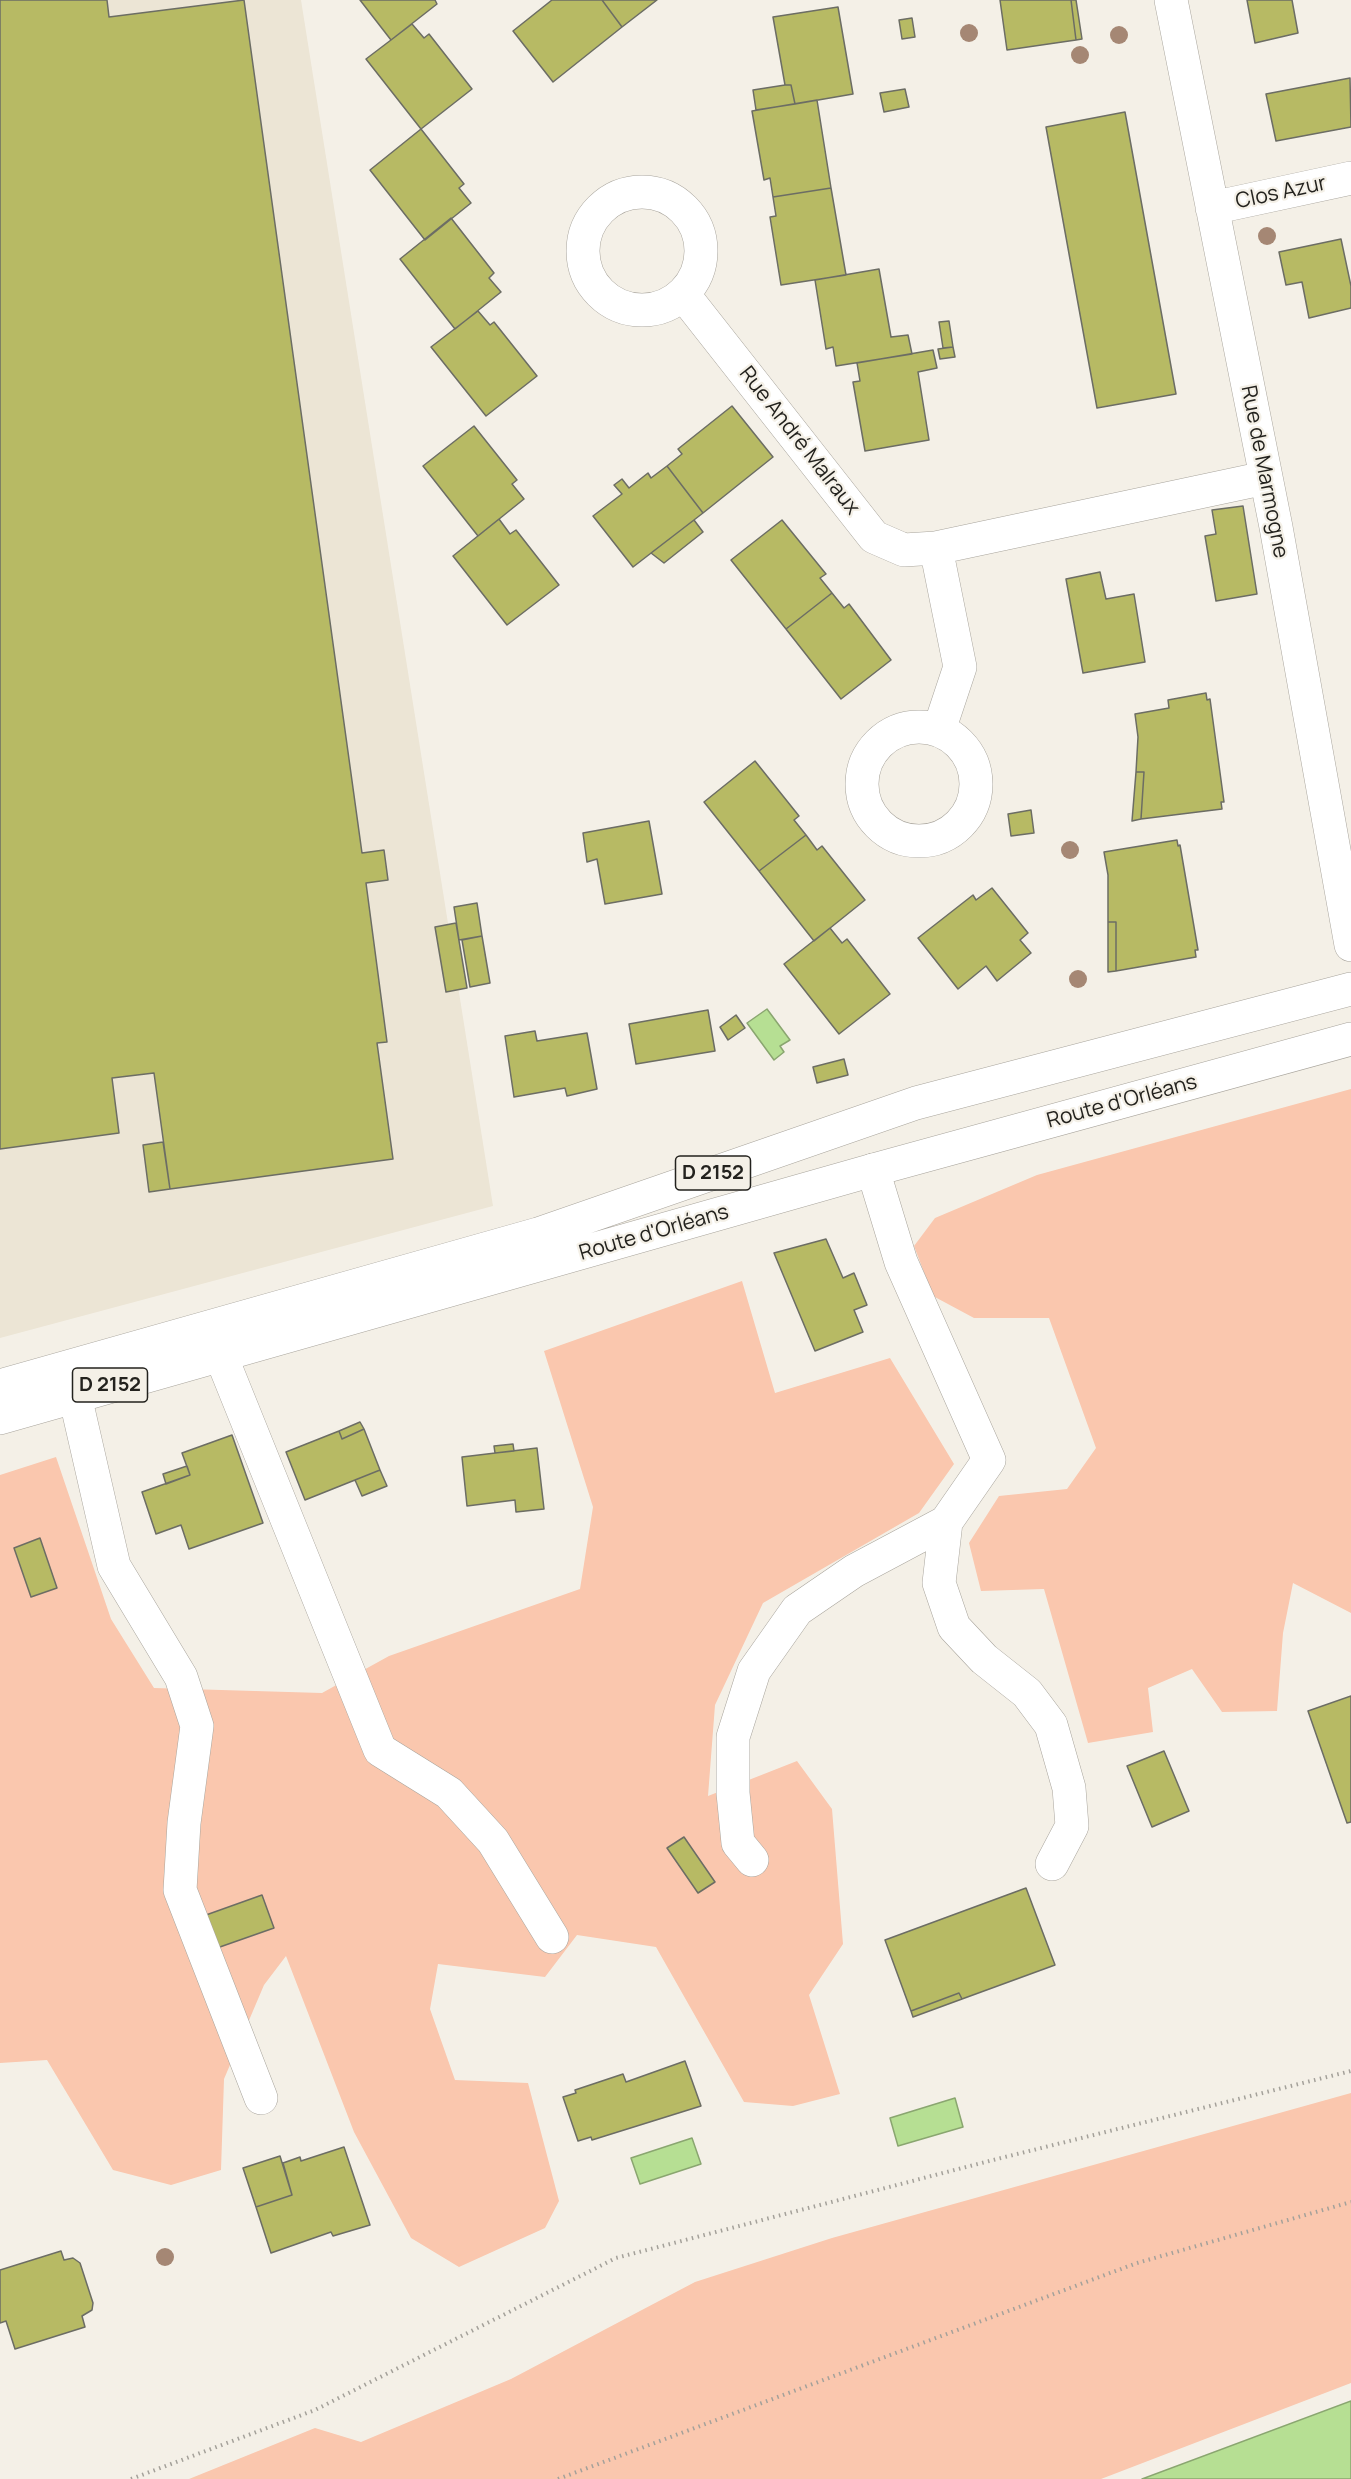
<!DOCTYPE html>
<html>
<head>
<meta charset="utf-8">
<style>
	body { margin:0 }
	canvas { display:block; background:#f4f0e7 }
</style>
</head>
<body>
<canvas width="1351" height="2479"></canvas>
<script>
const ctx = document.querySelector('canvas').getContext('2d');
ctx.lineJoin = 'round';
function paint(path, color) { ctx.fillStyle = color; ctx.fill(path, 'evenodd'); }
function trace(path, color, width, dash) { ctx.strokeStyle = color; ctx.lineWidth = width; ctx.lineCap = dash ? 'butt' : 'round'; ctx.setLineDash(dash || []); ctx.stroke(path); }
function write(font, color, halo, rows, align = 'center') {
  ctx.font = font + ' Manrope,sans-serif'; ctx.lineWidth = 4.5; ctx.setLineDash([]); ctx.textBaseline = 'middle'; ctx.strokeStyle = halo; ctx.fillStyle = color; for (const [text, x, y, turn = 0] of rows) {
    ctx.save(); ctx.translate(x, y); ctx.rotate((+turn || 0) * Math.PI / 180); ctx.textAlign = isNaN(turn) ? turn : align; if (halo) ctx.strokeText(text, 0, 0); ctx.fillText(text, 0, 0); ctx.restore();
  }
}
const built = new Path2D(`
	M0 0H301L493 1206 0 1338Z`);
const green = new Path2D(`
	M1351 1089V1613L1293 1583 1283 1633 1277 1711 1222 1712 1192 1669 1148 1688 1153 1732 1088 1743 1044 1589 981 1591 969 1543 999 1496 1067 1489 1096 1448 1049 1318H974L933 1296 914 1246 935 1218 1037 1175Z
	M742 1281 775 1393 890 1358 954 1464 919 1513 763 1603 715 1705 708 1796 797 1761 832 1809 843 1944 809 1995 840 2094 793 2106 744 2102 656 1947 577 1935 545 1977 438 1964 430 2009 455 2080 528 2083 559 2201 545 2228 459 2267 411 2238 354 2132 286 1956 264 1985 224 2079 221 2170 171 2185 113 2170 47 2060 0 2063V1475L56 1457 111 1619 154 1688 322 1693 389 1656 580 1589 593 1507 544 1351Z
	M1351 2093V2383L1101 2479H189L315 2428 361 2442 511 2379 695 2282 832 2238Z`);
const water = new Path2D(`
	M767 1009 790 1040 780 1046 784 1052 774 1060 747 1023Z
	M955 2098 963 2127 898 2146 890 2118Z
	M692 2138 701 2164 640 2184 631 2158Z
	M1351 2401V2479H1142Z`);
const building = new Path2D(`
	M0 0H107L109 17 244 0 362 853 384 850 388 880 366 883 387 1042 377 1043 393 1159 170 1189 154 1073 112 1078 119 1133 0 1149Z
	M360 0H435L437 4 391 40Z
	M552 0H602L622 27 553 82 513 31Z
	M602 0H657L622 27Z
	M1000 0H1073H1071L1076 40 1007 50Z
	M1071 0H1076L1082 39 1076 40Z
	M1247 0H1292L1298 33 1255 43Z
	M838 7 853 94 795 104 791 85H785L773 17Z
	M912 18 915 37 902 39 899 20Z
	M412 24 424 38 429 34 472 89 421 129 366 59Z
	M1350 78 1351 127 1276 141 1266 94Z
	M785 85H791L795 104 756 110 753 90Z
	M905 89 909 107 884 112 880 93Z
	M817 100 831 188 773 197 770 178 764 180 752 111Z
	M1125 112 1176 394 1097 408 1046 127Z
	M421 129 464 184 459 188 471 203 425 240 370 170Z
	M831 188 846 275 781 285 770 217 776 216 773 197Z
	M451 218 494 273 489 278 501 292 455 329 400 259Z
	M1341 239 1351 286V308L1309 318 1302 282 1286 285 1279 252Z
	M879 269 891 337 908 335 912 354 836 366 833 347 826 349 815 280Z
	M478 311 490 325 494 322 537 376 486 416 431 347Z
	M949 321 953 347 943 348 939 322Z
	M953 347 955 357 940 359 938 349Z
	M933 350 937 368 918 372 929 440 865 451 853 382 860 381 857 363Z
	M732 406 773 457 703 513 667 466 682 454 678 449Z
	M474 426 517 480 512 484 524 499 478 536 423 466Z
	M667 466 703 513 633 567 593 516 622 494 614 485 622 479 629 488 648 473 651 478Z
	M1243 506 1257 594 1216 601 1205 536 1216 534 1212 510Z
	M499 519 510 534 516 530 559 585 507 625 453 556Z
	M694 520 703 532 664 563 651 553Z
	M782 520 826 574 820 578 832 593 786 629 731 560Z
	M1100 572 1106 599 1134 594 1145 662 1083 673 1066 579Z
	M832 593 844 608 849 604 891 660 841 699 786 629Z
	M1206 693 1207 700 1210 699 1224 802H1221L1222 809 1141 819 1144 772H1136L1138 737 1135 714 1169 708 1168 700Z
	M755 761 799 816 794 820 806 835 759 871 704 802Z
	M1136 772H1144L1141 819 1132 821Z
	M1031 810 1034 833 1011 836 1008 814Z
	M649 821 662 894 605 904 597 859 587 862 583 833Z
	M806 835 817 850 822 846 865 900 814 941 759 871Z
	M1177 840 1178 846 1180 845 1198 950H1195L1196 957 1116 971V922H1108V875L1104 852Z
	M992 888 1028 933 1020 940 1031 953 997 981 986 966 958 989 918 938 973 895 976 900Z
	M477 903 482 936 459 940 454 907Z
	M1108 922H1116V971L1108 972Z
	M456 923 467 988 446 992 435 927Z
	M830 928 842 943 847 939 890 994 839 1034 784 964Z
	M482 936 490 983 470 987 462 940Z
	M708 1010 715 1051 636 1064 629 1024Z
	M736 1015 745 1028 728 1040 720 1027Z
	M535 1031 537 1041 587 1033 597 1089 567 1096 565 1088 514 1097 505 1036Z
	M844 1059 848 1075 817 1083 813 1067Z
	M163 1142 170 1189 149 1192 143 1145Z
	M826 1239 843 1278 854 1273 867 1305 854 1310 863 1332 815 1351 774 1253Z
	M360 1422 364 1429 342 1439 339 1431Z
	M364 1429 380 1470 305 1500 286 1452 339 1431 342 1439Z
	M232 1435 263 1523 189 1549 181 1525 156 1534 142 1492 190 1475 182 1453Z
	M513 1444 514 1451 495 1453 494 1446Z
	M537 1448 544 1509 516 1512 515 1500 467 1506 462 1457Z
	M187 1466 190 1475 166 1484 163 1474Z
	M380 1470 387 1486 362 1496 355 1480Z
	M40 1538 57 1588 31 1597 14 1548Z
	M1351 1696V1822L1347 1823 1308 1711Z
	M1164 1751 1189 1811 1152 1827 1127 1766Z
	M684 1837 715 1882 698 1893 667 1848Z
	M1026 1888 1055 1965 962 1999 959 1993 911 2011 885 1940Z
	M262 1895 274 1928 217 1948 206 1915Z
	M959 1993 962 1999 913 2017 911 2011Z
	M685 2061 701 2106 592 2140 591 2137 578 2141 563 2097 576 2093 575 2090 623 2074 626 2082Z
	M344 2147 370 2225 333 2236 331 2232 271 2253 256 2207 292 2195 283 2163 300 2157 301 2161Z
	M280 2156 292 2195 256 2207 243 2168Z
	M61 2251 64 2260 73 2258 80 2263 93 2303 92 2310 82 2316 85 2327 15 2349 6 2321 0 2323V2270Z`);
const path = new Path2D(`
	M131 2479 315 2410 616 2258 993 2160 1351 2071
	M558 2479 1137 2263 1351 2202`);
const minor = new Path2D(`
	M1171 0 1276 527 1351 945
	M583 251a59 59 0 1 1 118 0a59 59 0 1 1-118 0Z
	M1212 208 1351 178
	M683 294 874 537 904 550 936 548 1265 478
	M936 548 960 667 939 730
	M862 784a57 57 0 1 1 114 0a57 57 0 1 1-114 0Z
	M873 1170 901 1262 989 1460 946 1522 939 1583 954 1627 984 1659 1027 1693 1051 1725 1069 1788 1072 1826 1052 1864
	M221 1356 380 1750 449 1793 493 1841 552 1937
	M75 1396 114 1566 181 1677 197 1726 184 1823 180 1890 261 2098
	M752 1860 738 1843 733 1793V1737L754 1671 797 1610 854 1571 946 1522`);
const major = new Path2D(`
	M0 1386 538 1234 916 1103 1351 989
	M0 1418 873 1170 1351 1039`);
const trees = [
	[969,33],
	[1119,35],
	[1080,55],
	[1267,236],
	[1070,850],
	[1078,979],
	[165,2257]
];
const shields = [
	[713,1173,75],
	[110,1385,75]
];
const shieldNames = [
	["D 2152",713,1173],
	["D 2152",110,1385]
];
const streetNames = [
	["Clos Azur",1281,193,-12],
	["Rue André Malraux",799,441,52],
	["Rue de Marmogne",1264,472,79],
	["Route d'Orléans",1122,1102,-15],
	["Route d'Orléans",654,1233,-16]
];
paint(built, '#ece5d5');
paint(green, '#fac7ae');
paint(water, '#b6df93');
trace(water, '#8aa670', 1.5);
paint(building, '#b7ba64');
trace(building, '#6c6d64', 1.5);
trace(minor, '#a9a59d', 34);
trace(major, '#a9a59d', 34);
trace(path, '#a4a19a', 4, [1.5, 4.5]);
trace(minor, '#fff', 33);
trace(major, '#fff', 33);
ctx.fillStyle = '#a58774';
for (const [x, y] of trees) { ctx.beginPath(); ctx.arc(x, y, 9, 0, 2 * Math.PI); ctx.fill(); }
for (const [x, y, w] of shields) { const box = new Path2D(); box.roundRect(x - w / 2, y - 17, w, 34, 4.5); ctx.fillStyle = '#f4f0e7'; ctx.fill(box); trace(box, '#23221e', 1.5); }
write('bold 20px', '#23221e', null, shieldNames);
write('21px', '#23221e', '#f4f0e7', streetNames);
</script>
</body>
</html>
